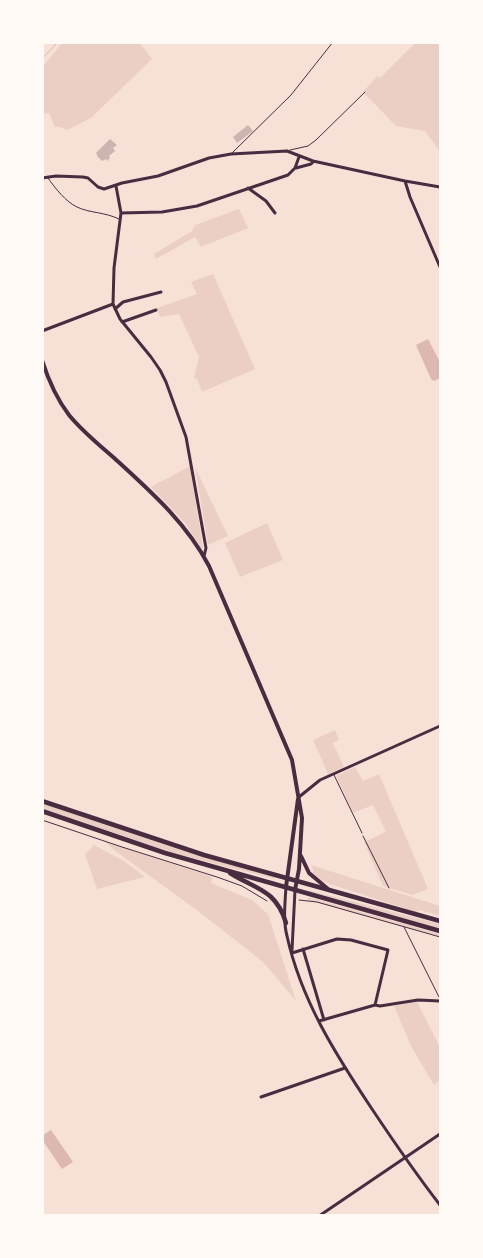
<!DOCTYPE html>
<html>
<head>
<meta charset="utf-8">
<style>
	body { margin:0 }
	#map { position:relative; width:483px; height:1258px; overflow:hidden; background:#f7e1d7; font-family:Arial,sans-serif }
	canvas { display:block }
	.frame { position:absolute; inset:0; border:44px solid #fffaf5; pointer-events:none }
</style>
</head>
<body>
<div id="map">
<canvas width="483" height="1258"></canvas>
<div class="frame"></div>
</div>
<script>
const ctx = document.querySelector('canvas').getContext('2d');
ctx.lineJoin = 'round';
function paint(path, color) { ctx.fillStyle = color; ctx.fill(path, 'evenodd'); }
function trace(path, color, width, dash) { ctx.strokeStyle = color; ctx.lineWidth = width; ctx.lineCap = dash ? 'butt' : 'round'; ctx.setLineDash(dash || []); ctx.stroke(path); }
const green = new Path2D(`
	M63 42 140 43 152 59 91 118 67 130 60 127H55L49 113 43 114V66Z
	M415 43 440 44V152L425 131 396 126 363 92 377 76 380 78Z
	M239 209 248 228 201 247 195 237 156 259 154 254 192 231 195 225Z
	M213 274 255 369 202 392 197 379 194 378 199 357 179 314 160 317 157 308 197 294 191 282Z
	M190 466 203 548H201L185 523 151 487Z
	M195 467 228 536 208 545Z
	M267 523 283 560 240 577 225 543Z
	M335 730 339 740 333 743 344 767 328 774 313 740Z
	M355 767 363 781 379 774 428 889 413 895 383 886 364 842 386 832 373 805 353 813 336 776Z
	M43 804 174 848 275 877V879L173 853 43 809Z
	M104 841 213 877 211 883 252 900 268 914 296 1001 263 962 198 911 114 850Z
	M92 844 124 861 145 877 97 889 85 854 93 847Z
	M311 865 440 906V916L420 910 416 912 324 882 312 873 314 871Z
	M308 890 440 924V929L308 891Z
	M308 897 440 934V937L307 900Z
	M417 1002 439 1045H440V1080L434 1085 412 1048 394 1006Z`);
const water = new Path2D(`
	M428 339 440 362V378L434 381 431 379 416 345Z
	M51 1130 73 1162 62 1169 43 1141V1135Z`);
const stream = new Path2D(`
	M42 59 58 42`);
const building = new Path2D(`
	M248 125 253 131 237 143 233 137Z
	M110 139 117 145 113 148 115 151 109 156 110 158 107 161 106 159 102 161 98 157 96 153Z`);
const path = new Path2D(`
	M42 820 122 847 217 877 242 886 267 901
	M363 836 389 888
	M299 900 317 902 440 937
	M404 927 439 997`);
const service = new Path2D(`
	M290 150 308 146 316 140 365 92
	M232 153 291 95 333 42
	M48 178C55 188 66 202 77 207 89 213 105 212 119 219
	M334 775 362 833`);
const minor = new Path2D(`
	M296 168 311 164 313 162
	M42 178 56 176 83 177 88 178 98 187 104 189 122 183 158 176 209 158 231 154 287 151 313 161 405 181 440 187
	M405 181 410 197 440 267
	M116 186 121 213 114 268 113 304 120 319 151 357 160 370 166 382 186 437 206 548 204 556
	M248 188 266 201 275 213
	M121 213 162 212 197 206 288 175 295 168 299 157
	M115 309 123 302 161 292
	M122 322 156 310
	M42 331 113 304
	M299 797 320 780 440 726
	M286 887C285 903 283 921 287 936 301 1000 336 1055 372 1109 394 1142 416 1174 440 1205
	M303 949 324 1020
	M292 950 295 890
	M292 953 337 939 351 940 388 950 375 1005
	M319 1021 375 1005 380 1006 418 1000 440 1001
	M261 1097 345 1068
	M319 1216 440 1134`);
const tertiary = new Path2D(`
	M42 360C48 379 56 398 69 415 82 431 98 444 113 457 149 490 186 522 209 566L292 760 302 818 299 869 295 890
	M301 856 309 873 328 889
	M286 887 298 799`);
const primary = new Path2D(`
	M42 801 204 855 440 921
	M42 811 165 853 440 931
	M230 873C255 889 276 889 286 923`);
paint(green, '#ebcfc5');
paint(water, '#dcb8b0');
trace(stream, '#dcb8b0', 1);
paint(building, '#ccb4b1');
trace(path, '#4a2c40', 1);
trace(service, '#4a2c40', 1);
trace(minor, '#4a2c40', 3);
trace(tertiary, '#4a2c40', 4);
trace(primary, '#4a2c40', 4.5);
</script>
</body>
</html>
